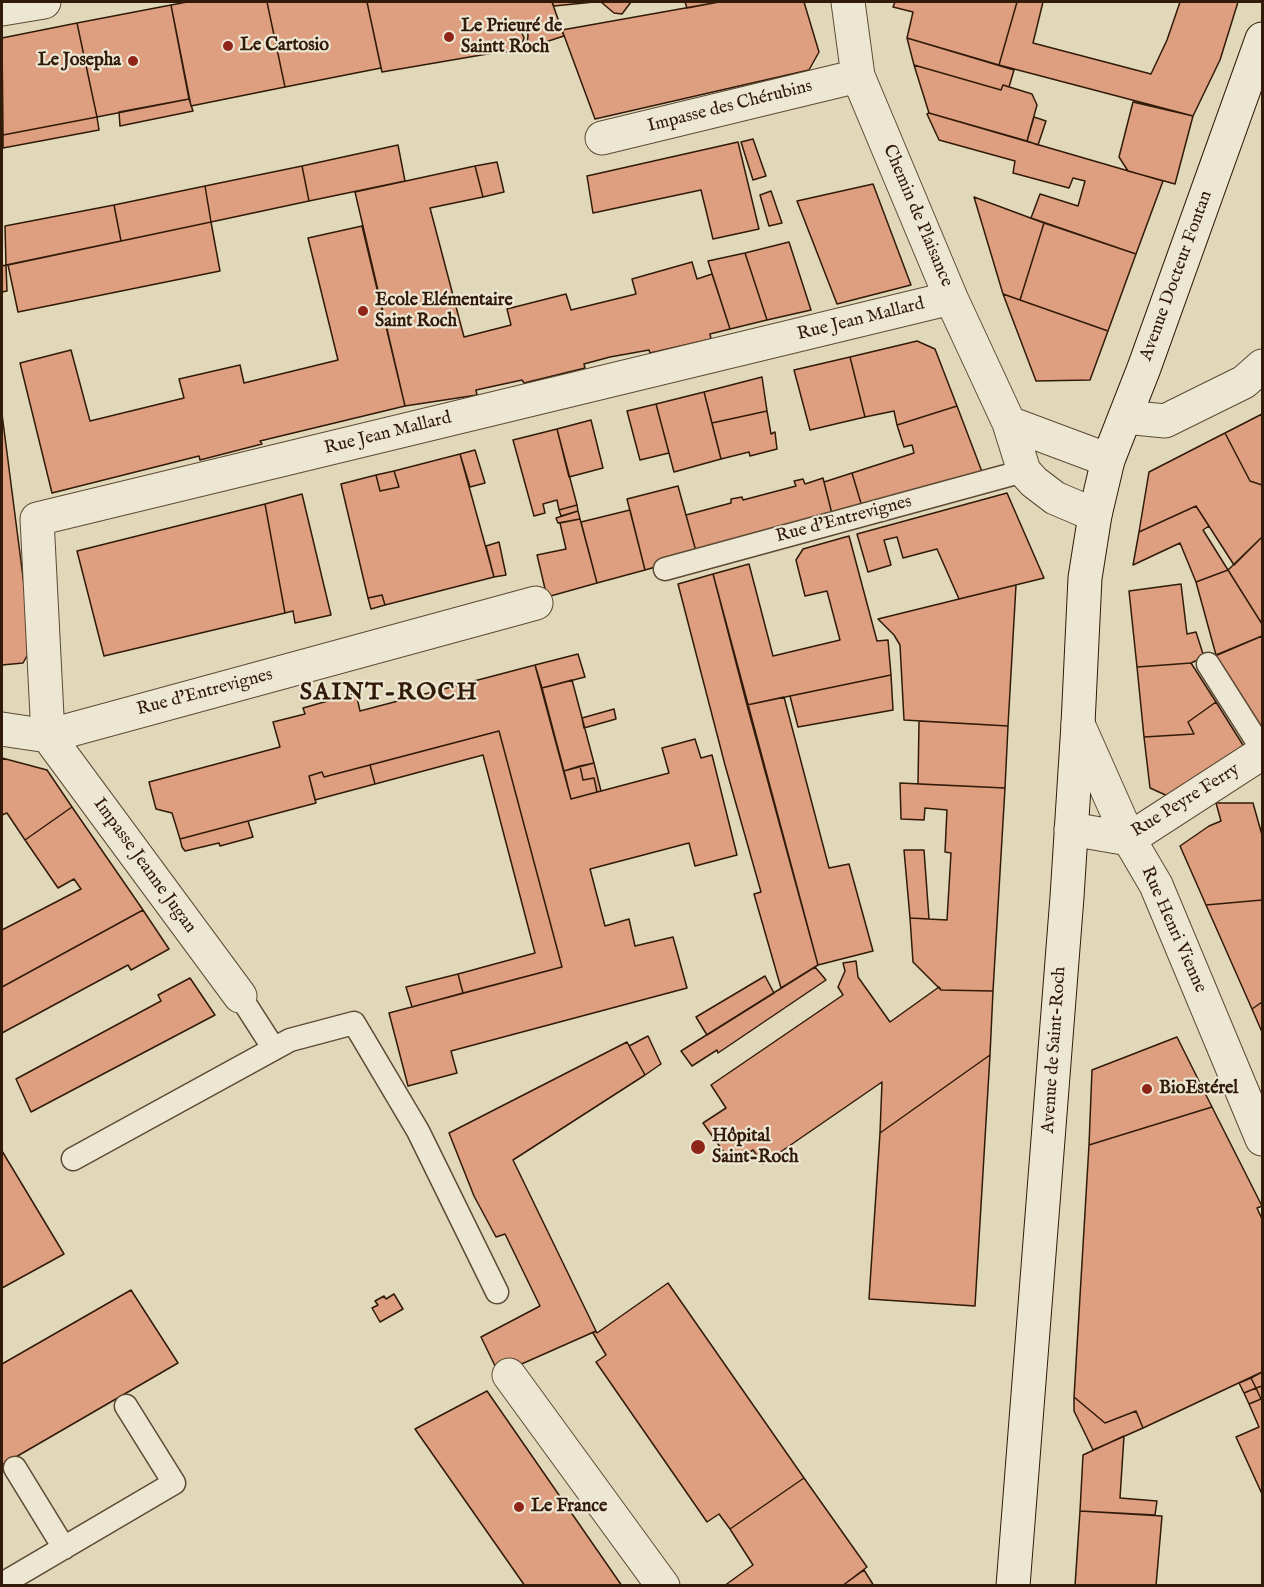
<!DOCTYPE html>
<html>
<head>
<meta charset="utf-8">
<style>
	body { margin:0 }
	#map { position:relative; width:1264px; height:1587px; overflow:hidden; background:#e1d8ba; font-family:"IM FELL English",serif }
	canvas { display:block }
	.frame { position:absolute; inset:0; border:3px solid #311a08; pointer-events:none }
</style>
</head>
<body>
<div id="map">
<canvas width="1264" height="1587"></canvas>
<div class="frame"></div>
</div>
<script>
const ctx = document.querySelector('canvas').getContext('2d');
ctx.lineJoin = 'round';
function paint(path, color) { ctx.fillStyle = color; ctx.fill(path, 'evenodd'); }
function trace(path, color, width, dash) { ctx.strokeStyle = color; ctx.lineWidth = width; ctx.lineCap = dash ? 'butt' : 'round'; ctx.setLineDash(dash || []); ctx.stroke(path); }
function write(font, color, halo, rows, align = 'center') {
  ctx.font = font + ' "IM FELL English",serif'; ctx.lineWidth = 4.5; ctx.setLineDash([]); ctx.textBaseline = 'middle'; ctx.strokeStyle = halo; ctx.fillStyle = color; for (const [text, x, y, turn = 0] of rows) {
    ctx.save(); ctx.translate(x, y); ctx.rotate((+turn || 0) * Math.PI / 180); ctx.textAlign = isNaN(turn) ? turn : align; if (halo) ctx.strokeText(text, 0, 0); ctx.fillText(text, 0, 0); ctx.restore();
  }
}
const building = new Path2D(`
	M187 2H267L285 87 191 106 171 5Z
	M267 2H367L381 68 285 87Z
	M367 2H552L564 36 527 48 528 35 526 27 520 28 524 38 521 47 513 51 507 52 498 46 499 52 382 72Z
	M552 2H594L554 6Z
	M601 2H631L622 14 614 13Z
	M685 2H719L687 8Z
	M719 2H804L819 52 809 70 595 119 562 30Z
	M895 2H1017L999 65 907 38 913 12 893 7Z
	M1017 2H1043L1033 43 1151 74 1167 40 1180 2H1238L1220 60 1193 116 999 65Z
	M171 5 189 99 97 117 77 23Z
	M77 23 97 117 3 135 2 38Z
	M907 38 1014 70 1009 87 1003 85 1001 90 914 65Z
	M914 65 1001 90 1003 85 1032 94 1037 105 1027 141 929 113Z
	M189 99 193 111 120 126 119 112Z
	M1133 102 1193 116 1175 184 1128 171 1119 157Z
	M929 113 1163 181 1136 254 1031 218 1040 194 1078 206 1085 181 1073 178 1069 188 1013 173 1015 161 939 140 927 114Z
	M97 117 99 130 3 148V135Z
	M1034 117 1046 121 1038 145 1027 141Z
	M753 139 766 176 753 180 741 142Z
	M738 142 759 229 713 239 701 190 593 213 587 176Z
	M398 145 405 181 309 201 302 166Z
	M497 162 504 192 483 197 475 166Z
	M302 166 309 201 211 222 205 186Z
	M475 166 483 197 430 208 464 337 511 325 507 309 566 294 571 310 636 294 632 279 692 262 697 279 712 274 730 329 710 334 711 339 650 353 649 350 610 357 584 364 585 368 524 383 522 380 476 390 477 395 405 406 355 192Z
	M873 184 911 285 837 304 797 201Z
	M205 186 211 222 121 241 114 205Z
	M771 191 782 223 769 226 760 195Z
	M974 197 1044 223 1020 300 1003 294Z
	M114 205 121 241 6 265 5 226Z
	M211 222 220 271 18 312 8 265Z
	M1044 223 1136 254 1108 331 1020 300Z
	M362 226 405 406 260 441 262 444 200 460 199 456 52 493 20 363 71 350 90 421 184 398 179 379 240 365 244 383 338 360 308 238Z
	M789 242 811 310 767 320 745 253Z
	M745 253 767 320 730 329 708 261Z
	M6 265 7 291 2 292V266Z
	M1003 294 1108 331 1090 380 1036 381Z
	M917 341 935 349 957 406 897 425 894 411 865 417 850 357Z
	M850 357 865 417 810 430 794 370Z
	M762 377 767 411 712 423 704 392Z
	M704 392 721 459 674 472 656 404Z
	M656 404 669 453 640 460 627 411Z
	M957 406 984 477 863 510 852 473 914 453 912 445 904 447 897 425Z
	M767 411 771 434 775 432 777 449 750 456 749 452 721 459 712 423Z
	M2 414 32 647 23 663 2 665Z
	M1262 414V485L1250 481 1225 433Z
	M591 420 603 468 569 477 557 429Z
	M557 429 577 505 559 510 557 500 543 504 545 513 534 516 513 440Z
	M1225 433 1250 481 1262 485V537L1234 565 1196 506 1139 532 1149 472Z
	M475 450 485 483 470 487 460 454Z
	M460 454 494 577 385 605 382 595 368 598 341 484 376 475 380 491 399 487 394 471Z
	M394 471 399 487 380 491 376 475Z
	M852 473 863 510 833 518 824 482Z
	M823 478 833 518 697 555 686 515 731 503V499L742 497 743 500 796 486 794 481 803 479 805 484Z
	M678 486 697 555 645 570 627 499Z
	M1007 493 1044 578 959 599 937 549 903 558 897 537 884 540 891 565 868 572 857 534Z
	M302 494 331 615 295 623 293 611 285 613 265 504Z
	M265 504 285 613 104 656 77 551Z
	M577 505 578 511 561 516 559 510Z
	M1196 506 1209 526 1203 530 1228 570 1196 582 1180 543 1133 565 1139 532Z
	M630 510 645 570 597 583 581 522Z
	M578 511 580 519 558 523 556 518Z
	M580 519 597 583 547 597 537 555 566 549 560 523Z
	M849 536 877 641 888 640 891 675 747 705 713 574 749 564 773 656 840 640 827 591 805 596 796 560 803 549Z
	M1262 537V624L1228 570Z
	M499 542 506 575 494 577 486 546Z
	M1228 570 1262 624V636L1216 655 1196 582Z
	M713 574 818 965 781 988 754 894 761 892 725 765 678 584Z
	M1181 584 1187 634 1196 632 1204 657 1191 663 1137 667 1129 591Z
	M1016 585 1008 726 904 720 900 645 894 635 878 619Z
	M382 595 385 605 371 609 368 598Z
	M1262 636V731L1215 656Z
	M578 654 585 677 542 688 535 665Z
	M1191 663 1216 702 1188 722 1194 734 1144 737 1137 667Z
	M535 665 571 799 669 773 662 748 695 739 701 758 712 755 737 855 695 866 689 843 590 869 605 926 629 919 635 946 673 937 687 988 451 1051 457 1073 408 1086 389 1013 562 967 499 731 324 777 322 772 309 776 316 803 180 839 172 813 156 809 149 782 280 747 273 722 305 714 303 708 356 693 360 711Z
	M891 675 893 710 798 727 790 696Z
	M572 680 594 763 564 771 542 688Z
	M784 697 829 868 849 864 873 951 818 965 747 705Z
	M1216 702 1248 753 1170 797 1150 788 1144 737 1194 734 1188 722Z
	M614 709 616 719 584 728 582 718Z
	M919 721 1008 726 1005 788 918 784Z
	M499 731 562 967 463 993 458 974 535 953 483 755 375 784 370 765Z
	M2 758 47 770 72 807 25 840 7 813 2 815Z
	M594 763 601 791 597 792 594 778 583 780 580 766Z
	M370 765 375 784 315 800 309 776 322 772 324 777Z
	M580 766 583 780 594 778 597 792 571 799 564 771Z
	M900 783 1005 788 993 991 941 990 913 962 910 918 947 920 951 853 945 852 947 810 925 808 924 820 901 819Z
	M1216 803H1253L1262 835V900L1206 905 1180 846 1209 826 1221 821Z
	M72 807 143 910 2 987V930L81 889 74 879 58 888 25 840Z
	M248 821 253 837 220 846 219 843 185 851 182 847 180 839Z
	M904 850H924L929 919 910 918Z
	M1262 900V1002L1252 1009 1206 905Z
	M143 910 169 949 131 970 128 965 2 1033V987Z
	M856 961 858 977 890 1022 939 987 941 990 993 991 990 1055 880 1133 882 1082 763 1164 753 1150 742 1157H736L723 1151 703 1123 726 1108 711 1085 843 995 838 987 845 971 843 963Z
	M815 967 826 980 718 1053 717 1050 692 1066 681 1051Z
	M458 974 463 993 412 1007 406 987Z
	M765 976 774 993 707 1035 696 1017Z
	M190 978 215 1015 31 1112 16 1079 161 1001 158 995Z
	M1262 1002V1032L1252 1009Z
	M648 1036 661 1064 645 1075 629 1046Z
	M1177 1037 1212 1107 1089 1145 1092 1070Z
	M627 1042 645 1075 513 1160 596 1331 499 1374 481 1337 540 1306 505 1234 496 1237 474 1196 449 1133Z
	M990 1055 975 1306 869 1299 880 1133Z
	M1212 1107 1262 1206 1257 1208 1262 1219V1372L1143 1428 1136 1411 1105 1423 1074 1397 1089 1145Z
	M2 1151 64 1254 2 1288Z
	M668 1283 804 1478 730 1529 719 1514 707 1522 596 1362 606 1355 593 1333 596 1331 597 1333Z
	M131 1290 178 1363 2 1465V1364Z
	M394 1294 403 1309 380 1322 372 1308 378 1305 375 1301 384 1296 386 1299Z
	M1262 1372V1386L1256 1388 1251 1378Z
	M1251 1378 1256 1388 1244 1393 1239 1383Z
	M1262 1386V1494L1236 1437 1259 1427 1249 1404 1261 1399 1256 1388Z
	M1256 1388 1261 1399 1249 1404 1244 1393Z
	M487 1391 622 1586H525L415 1429Z
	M1074 1397 1105 1423 1136 1411 1143 1428 1093 1450 1074 1411Z
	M1124 1436 1120 1498 1157 1501 1155 1515 1080 1511 1083 1455Z
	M804 1478 867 1567 842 1586H724L753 1565 730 1529Z
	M1080 1511 1162 1516 1156 1586H1075Z
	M864 1570 874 1586H842Z`);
const service = new Path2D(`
	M665 569 1024 471
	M1208 664 1262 749
	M240 996 274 1049
	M73 1159 290 1040 354 1023 418 1131 497 1292
	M15 1468 64 1548
	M2 1584 174 1483 126 1406`);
const minor = new Path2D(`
	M848 2 858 76 951 298 1009 423 1024 471 1034 482 1055 498 1095 515
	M2 9 44 2
	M602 138 858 76
	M1009 423 1108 460
	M1078 724 1129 839 1156 885 1262 1139
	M2 729 48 736 536 603
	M48 736 37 519 951 298
	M48 736 240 996
	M1071 829 1129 839 1262 753
	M509 1375 663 1586`);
const tertiary = new Path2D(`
	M1125 417 1165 421 1244 382 1262 366`);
const secondary = new Path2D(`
	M1013 1586 1067 897 1078 724 1085 578 1095 515 1108 460 1144 368 1262 39`);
const markers = [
	[449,37,6,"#8f2418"],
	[228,46,6,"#8f2418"],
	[133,61,6,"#8f2418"],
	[363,311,6,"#8f2418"],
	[1147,1089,6,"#8f2418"],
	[698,1147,8,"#8f2418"],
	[519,1507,6,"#8f2418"]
];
const poiNames = [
	["Le Prieuré de",461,27],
	["Saintt Roch",461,48],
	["Le Cartosio",240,46],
	["Le Josepha",121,61,"right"],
	["Ecole Elémentaire",375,301],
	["Saint Roch",375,322],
	["BioEstérel",1159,1089],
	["Hôpital",712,1137],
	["Saint-Roch",712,1158],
	["Le France",531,1507]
];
const streetNames = [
	["Impasse des Chérubins",730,107,-14],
	["Chemin de Plaisance",917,216,67],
	["Avenue Docteur Fontan",1177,276,-70],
	["Rue Jean Mallard",861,320,-14],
	["Rue Jean Mallard",388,434,-14],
	["Rue d'Entrevignes",844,520,-15],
	["Rue d'Entrevignes",205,693,-15],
	["Rue Peyre Ferry",1186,801,-32],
	["Impasse Jeanne Jugan",144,866,54],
	["Rue Henri Vienne",1173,930,66],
	["Avenue de Saint-Roch",1055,1050,-86]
];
const districtNames = [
	["SAINT-ROCH",389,694]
];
paint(building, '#dd9f7f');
trace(building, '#311a08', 1.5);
trace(service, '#5d4a34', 25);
trace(minor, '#5d4a34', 35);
trace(tertiary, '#5d4a34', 35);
trace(secondary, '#311a08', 35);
trace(service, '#ece6d2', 22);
trace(minor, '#ece6d2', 33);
trace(tertiary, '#ece6d2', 33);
trace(secondary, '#ece6d2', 33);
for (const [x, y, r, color] of markers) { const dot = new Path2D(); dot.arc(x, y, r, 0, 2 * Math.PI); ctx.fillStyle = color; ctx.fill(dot); trace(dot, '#ece6d2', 2); }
write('bold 18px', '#311a08', '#ece6d2', poiNames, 'left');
write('18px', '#311a08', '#ece6d2', streetNames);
ctx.letterSpacing = '1.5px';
write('bold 24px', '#311a08', '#ece6d2', districtNames);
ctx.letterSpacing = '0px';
</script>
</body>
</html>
